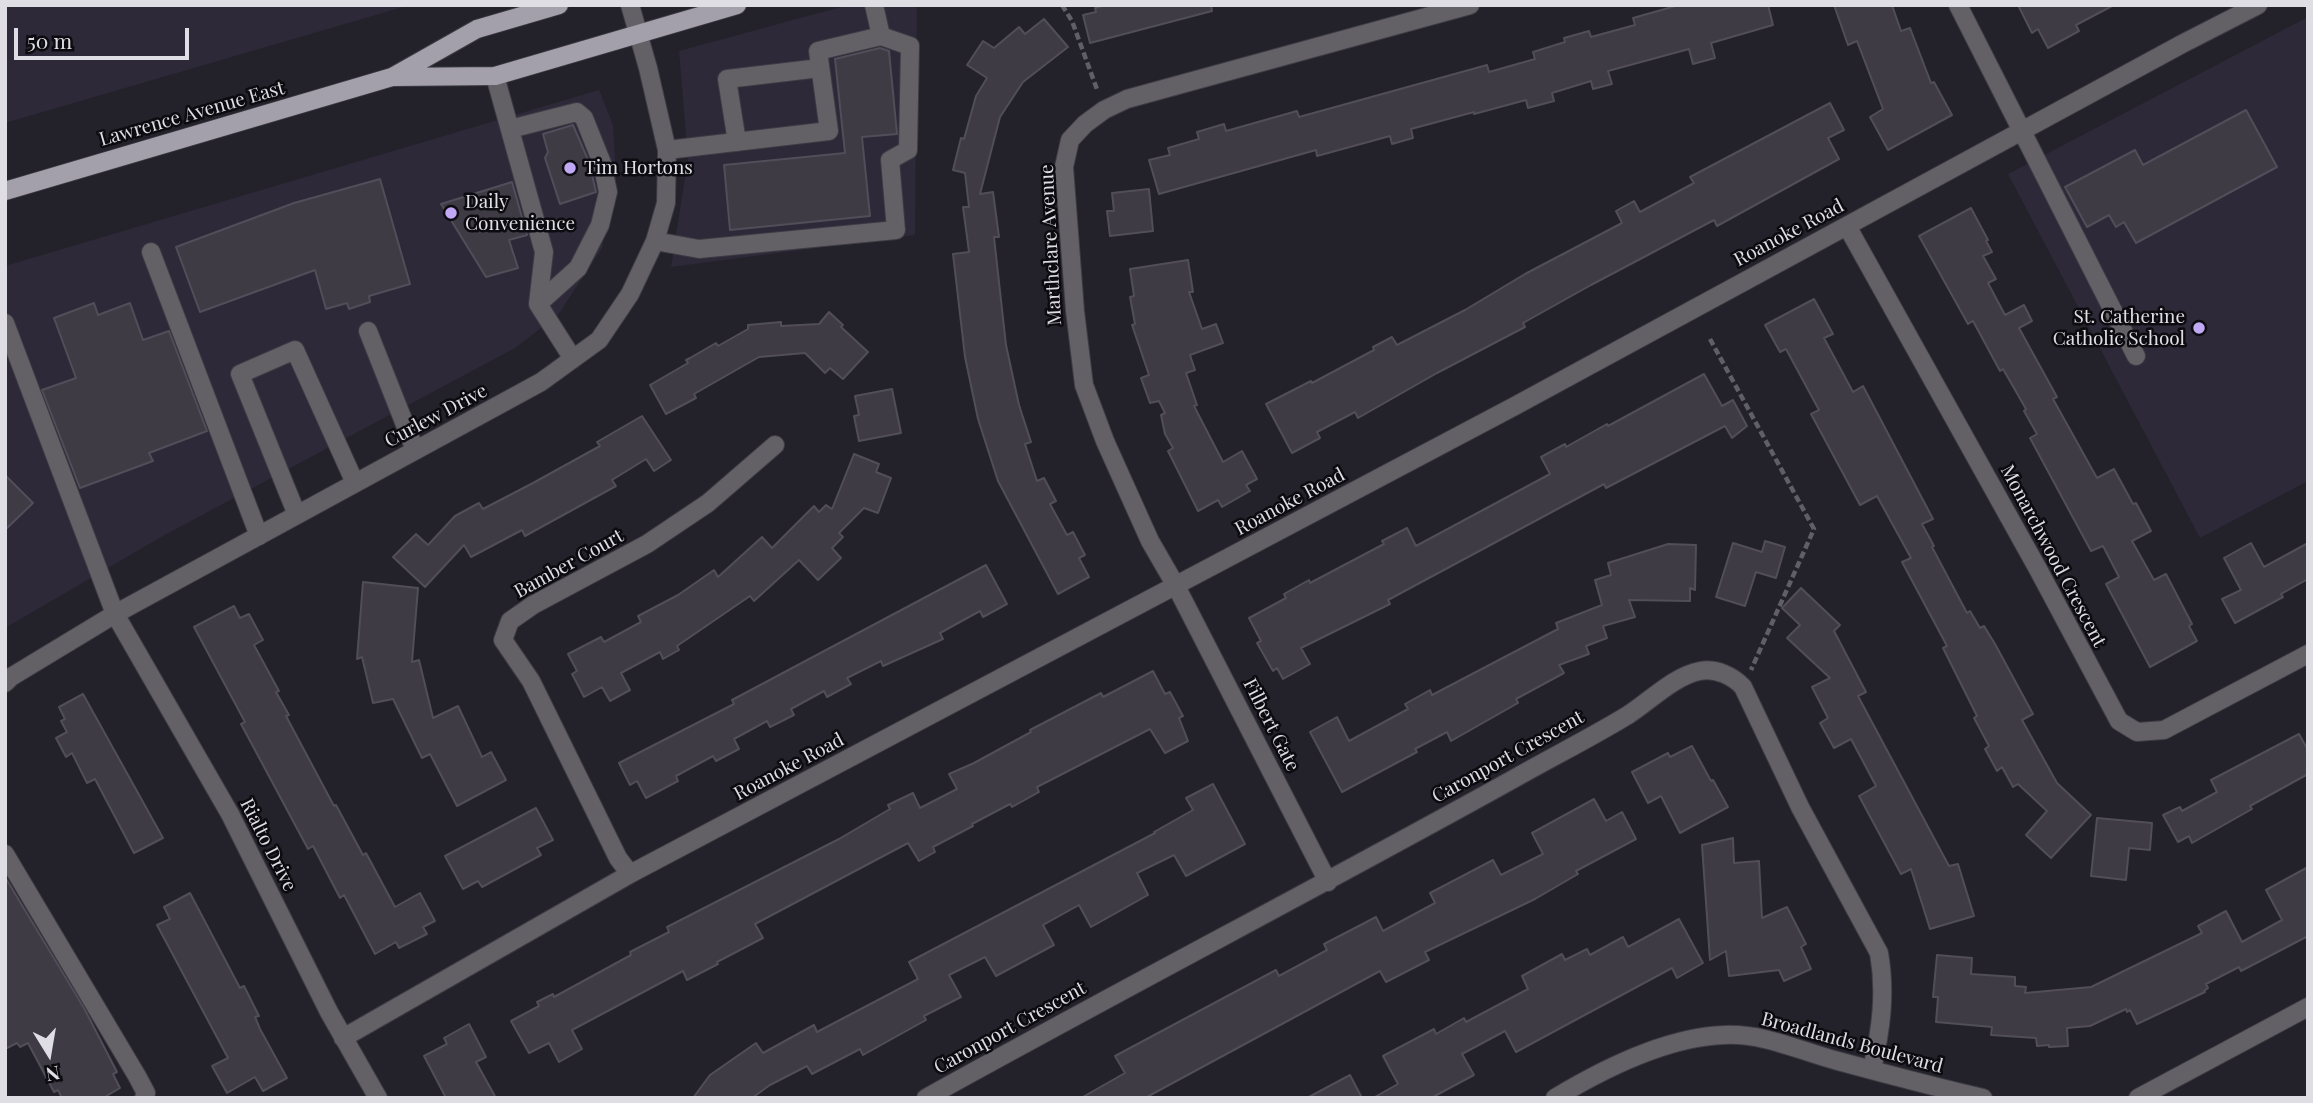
<!DOCTYPE html>
<html>
<head>
<meta charset="utf-8">
<style>
	body { margin:0 }
	#map { position:relative; width:2313px; height:1103px; overflow:hidden; background:#23212a; font-family:"Playfair Display",serif }
	canvas { display:block }
	.frame { position:absolute; inset:0; border:7px solid #e0dee5; pointer-events:none }
	.north { position:absolute; left:14px; top:1019px; width:70px; height:70px; -webkit-text-stroke:5px #0c0b0f; paint-order:stroke; rotate:169deg; font-size:19px; font-weight:700; line-height:28px; text-align:center; color:#e0dee5 }
	.north::after { content:''; display:block; margin:auto; width:24px; height:32px; background:#e0dee5; clip-path:polygon(50% 0,100% 100%,50% 72%,0 100%) }
	.scale { position:absolute; left:14px; top:28px; width:175px; height:32px; box-sizing:border-box; border:4px solid #e0dee5; border-top:0; padding-left:9px; font-size:21px; line-height:24px; white-space:nowrap; color:#e0dee5; -webkit-text-stroke:5px #0c0b0f; paint-order:stroke }
</style>
</head>
<body>
<div id="map">
<canvas width="2313" height="1103"></canvas>
<div class="frame"></div>
<div class="north">N</div>
<div class="scale">50 m</div>
</div>
<script>
const ctx = document.querySelector('canvas').getContext('2d');
ctx.lineJoin = 'round';
function paint(path, color) { ctx.fillStyle = color; ctx.fill(path, 'evenodd'); }
function trace(path, color, width, dash) { ctx.strokeStyle = color; ctx.lineWidth = width; ctx.lineCap = dash ? 'butt' : 'round'; ctx.setLineDash(dash || []); ctx.stroke(path); }
function write(font, color, halo, rows, align = 'center') {
  ctx.font = font + ' "Playfair Display",serif'; ctx.lineWidth = 5; ctx.setLineDash([]); ctx.textBaseline = 'middle'; ctx.strokeStyle = halo; ctx.fillStyle = color; for (const [text, x, y, turn = 0] of rows) {
    ctx.save(); ctx.translate(x, y); ctx.rotate((+turn || 0) * Math.PI / 180); ctx.textAlign = isNaN(turn) ? turn : align; if (halo) ctx.strokeText(text, 0, 0); ctx.fillText(text, 0, 0); ctx.restore();
  }
}
const built = new Path2D(`
	M5 5H410L5 123Z
	M848 5H917L915 235 671 267 688 159 679 51Z
	M2308 17V481L2200 538 2008 174Z
	M599 90 613 125 616 176 602 248 558 315 515 348 161 537 5 628V266Z`);
const building = new Path2D(`
	M1106 5H1211L1212 11 1090 43 1083 15 1096 12 1095 8Z
	M1679 5H1768L1773 25 1711 43 1715 58 1693 64 1689 49 1608 71 1612 84 1593 89 1591 81 1552 93 1554 101 1528 108 1526 100 1474 114V112L1411 129 1413 138 1392 144 1390 136 1317 156 1316 150 1159 194 1149 160 1170 155 1168 148 1199 139 1197 132 1224 124 1226 131 1297 111 1299 117 1487 65 1489 72 1535 59 1533 52 1565 42 1564 38 1589 31 1591 37 1635 25 1633 18Z
	M1834 5H1892L1901 31 1910 28 1931 83 1934 82 1952 115 1888 150 1870 117 1883 109 1857 41 1848 45Z
	M2018 5H2114L2076 25 2079 31 2048 48 2038 29 2032 33Z
	M1044 19 1068 47 1023 82 1000 117 980 194 993 192 999 237H994L1006 345 1019 405 1031 442 1025 444 1037 481 1044 478 1056 501 1050 504 1067 535 1073 532 1085 555 1079 558 1089 577 1058 594 998 481 978 419 965 357 953 254 969 252 963 207H969L965 173 953 170 961 138 964 139 976 96 987 78 967 65 983 41 994 48 1019 27 1025 34Z
	M880 48 889 51 897 134 862 137 870 216 730 230 724 165 845 153 835 59Z
	M1830 103 1844 130 1828 138 1839 159 1717 226 1714 220 1591 285 1523 323 1525 327 1437 373 1358 418 1355 412 1317 432 1320 438 1292 453 1266 404 1311 381 1312 383 1374 350 1373 347 1392 337 1397 345 1465 310 1525 274 1622 223 1616 211 1634 201 1640 212 1694 183 1690 177Z
	M2246 110 2277 167 2136 243 2124 222 2116 227 2109 215 2087 227 2065 187 2135 150 2143 165Z
	M573 125 589 162 596 192 560 204 545 158 548 152 543 134Z
	M380 179 410 284 369 296 370 302 349 309 347 303 326 309 315 270 200 312 176 247 294 203Z
	M512 182 527 235 509 240 518 268 486 277 441 204Z
	M1149 189 1153 231 1110 236 1107 211H1114L1112 193Z
	M1971 208 1988 240 1986 241 1992 252 1983 256 1996 279 1988 283 2005 315 2024 305 2032 321 2019 328 2057 397 2053 399 2097 478 2114 469 2133 504 2136 503 2151 531 2132 541 2154 580 2166 574 2192 624 2189 626 2197 641 2150 667 2106 584 2119 577 2103 546 2091 551 2030 438 2037 434 2024 411 2026 409 2003 369 2000 371 1973 321 1968 324 1919 236Z
	M1188 260 1193 292H1189L1202 329 1216 324 1223 343 1190 355 1195 370 1186 373 1197 405 1194 406 1223 462 1242 451 1257 479 1246 485 1250 491 1222 507 1218 500 1198 511 1168 451 1173 448 1165 434 1161 415 1165 413 1159 401 1150 403 1141 378 1149 375 1132 325 1135 324 1130 297 1134 296 1130 269Z
	M1814 299 1833 334 1824 338 1853 392 1863 386 1933 519 1922 524 1934 546 1932 547 1967 613 1970 611 1980 628 1984 626 1995 644 2033 714 2022 720 2057 783 2091 815 2051 858 2026 835 2047 811 2018 784 2013 787 2002 767 1997 771 1985 749 1989 746 1974 718 1977 716 1943 648 1947 646 1902 562 1911 558 1877 496 1860 505 1811 414 1819 410 1786 349 1780 352 1765 325Z
	M94 303 98 315 130 303 143 340 169 331 207 431 149 453 153 461 80 488 42 390 76 378 54 318Z
	M829 312 843 325 841 327 868 352 843 379 830 368 825 373 805 353 759 357 694 394 696 398 666 414 650 385 688 363 686 360 690 358 716 343 718 346 748 329V325L781 322V326L819 324Z
	M1704 374 1722 406 1733 400 1747 426 1732 438 1725 426 1606 488 1604 484 1388 600 1390 604 1301 648 1310 664 1283 679 1277 668 1273 671 1257 643 1261 641 1249 618 1286 598 1284 594 1309 580 1310 583 1384 544 1382 541 1407 528 1416 546 1550 474 1541 457 1565 444 1566 447 1607 424 1608 426Z
	M892 389 901 433 859 441 854 416 859 415 855 396Z
	M642 416 671 460 654 471 646 459 612 480 616 486 525 536 522 530 471 557 464 545 425 587 393 557 416 534 428 545 455 516 479 503 483 509 533 483 600 446 597 442Z
	M854 454 879 464 876 472 891 478 878 513 864 508 839 533 843 537 832 548 841 558 818 580 799 560 754 601 750 596 677 646 679 650 663 659 660 652 621 673 630 690 610 701 602 687 584 697 572 674 577 671 568 654 601 637 604 642 641 622 638 616 678 595 714 570 718 577 762 537 772 548 814 506 819 512 826 505 832 509Z
	M5 475 33 503 5 530Z
	M1765 541 1785 547 1776 578 1756 572 1745 606 1716 597 1733 543 1762 552Z
	M2251 543 2264 567 2308 543V579L2281 594 2283 597 2235 623 2222 599 2241 590 2224 558Z
	M1668 544 1696 545 1695 590 1690 588V601L1629 600 1635 617 1603 626 1607 638 1586 646 1589 654 1559 665 1564 673 1516 699 1518 703 1451 741 1447 732 1415 749 1417 752 1342 792 1310 732 1337 717 1349 741 1408 709 1405 704 1430 690 1432 695 1558 629 1556 623 1602 605 1595 580 1611 575 1608 563Z
	M986 565 1007 604 983 617 980 611 940 633 943 639 883 666 881 661 847 678 851 684 827 697 824 691 791 709 794 715 770 727 767 721 734 739 739 749 716 761 713 756 676 776 678 781 646 798 637 781 630 785 619 763 734 704 732 700Z
	M363 582 418 588 412 662 419 660 433 718 458 706 482 757 491 752 506 780 457 806 430 754 422 758 393 699 373 703 362 657 357 659Z
	M1801 588 1840 625 1834 631 1866 692 1858 696 1949 866 1958 864 1974 916 1930 929 1911 869 1901 874 1859 796 1876 786 1851 739 1834 748 1820 723 1828 718 1812 687 1830 678 1787 638 1800 625 1782 608Z
	M234 606 240 618 249 614 263 640 254 645 279 691 276 692 289 715 286 716 334 806 336 805 363 855 366 853 395 907 420 893 435 921 423 927 427 934 399 948 396 942 375 954 344 895 340 898 313 846 308 849 241 724 245 722 194 627Z
	M1153 671 1165 694 1170 692 1183 716 1179 718 1188 741 1165 753 1150 729 1037 787 1039 792 1012 807 1010 804 972 824 973 826 933 847 935 852 919 861 908 843 755 924 763 938 717 962 718 964 687 980 683 971 572 1030 582 1049 559 1062 549 1043 529 1053 511 1021 539 1006 537 1002 553 994 554 997 631 955 630 952 669 932 667 927 839 839 890 809 888 805 913 793 920 808 957 789 949 774 974 763 1031 732 1030 730 1101 693 1103 697Z
	M83 694 163 838 134 853 95 779 87 783 72 753 66 757 56 738 67 732 61 721 65 719 59 707Z
	M2299 734 2308 750V774L2250 806 2252 809 2192 843 2189 836 2178 842 2163 815 2180 807 2182 811 2217 792 2211 780Z
	M1692 746 1711 781 1713 780 1728 807 1680 833 1661 796 1648 803 1632 772 1668 753 1670 757Z
	M1213 784 1245 844 1186 876 1174 855 1137 873 1148 895 1091 927 1079 905 1043 925 1054 945 996 976 985 957 949 975 961 997 924 1016 926 1020 863 1055 860 1049 812 1074 807 1066 770 1085 752 1098H693L710 1075 756 1043 763 1053 814 1025 817 1032 918 979 909 962 1155 833 1154 832 1193 810 1186 798Z
	M1594 799 1606 821 1622 812 1636 839 1576 871 1578 874 1535 899 1425 952 1429 960 1386 982 1380 971 1145 1098H1081L1125 1073 1115 1056 1276 970 1279 976 1327 950 1324 944 1351 930 1376 917 1383 931 1435 903 1430 893 1493 860 1501 875 1543 854 1532 833Z
	M536 808 553 840 537 848 541 855 482 887 478 881 463 889 445 856Z
	M2097 818 2152 823 2150 850 2129 848 2126 880 2091 876Z
	M1733 838 1734 863 1759 861 1762 918 1787 907 1806 944 1801 947 1811 969 1784 981 1779 970 1729 976 1726 951 1710 960 1702 845Z
	M2308 867V936L2241 971 2239 967 2206 984 2208 988 2204 991 2205 992 2137 1024 2130 1010 2127 1012 2126 1009 2090 1026 2067 1028 2068 1046 2049 1047V1045L2037 1046 2036 1038 1991 1035 1992 1027 1936 1022 1938 997H1933L1937 955 1972 958 1971 974 2015 977V986L2026 987 2025 993 2091 987 2202 933 2198 926 2226 911 2242 942 2282 920 2266 890Z
	M5 877 84 1008 117 1072 113 1074 120 1088 103 1098H62L58 1090 54 1092 28 1043 20 1047 17 1043 5 1049Z
	M190 893 240 988 244 986 259 1016 255 1017 260 1029 287 1078 263 1091 255 1077 227 1093 212 1066 228 1058 157 925 170 919 164 907Z
	M1679 919 1703 963 1677 978 1672 968 1516 1052 1505 1031 1462 1054 1474 1075 1431 1098H1373L1398 1084 1383 1056 1434 1029 1436 1034 1464 1018 1466 1022 1528 989 1522 976 1562 954 1565 960 1587 949 1590 955 1623 937 1628 947Z
	M469 1024 486 1057 476 1062 496 1098H446L424 1056 447 1044 444 1038Z
	M1350 1075 1362 1098H1307Z`);
const path = new Path2D(`
	M1062 5 1072 21 1098 92
	M1710 339 1814 529 1751 670`);
const minor = new Path2D(`
	M1958 5 2136 356
	M495 76 544 252 538 304 573 359
	M510 129 577 112 584 118 602 163 608 192 600 225 578 268 538 304
	M737 142 727 79 820 68
	M667 150 829 131 818 51 881 36 874 5
	M1847 226 2039 571 2119 721 2137 732 2164 730 2308 654
	M655 241 699 249 896 230 890 160 908 150 910 46 881 36
	M151 252 259 536
	M5 323 115 614 230 814 329 1012 378 1098
	M368 331 415 450
	M297 515 240 374 295 350 355 483
	M5 683 11 677 115 614 541 382 599 340 630 294 655 241 666 203 667 150 648 68 630 5
	M5 854 137 1076 146 1093 144 1098
	M630 874 618 858 531 681 503 640 510 621 533 605 647 544 708 503 775 445
	M1328 882 1176 586 1150 541 1105 441 1084 385 1075 311 1064 167 1070 140 1085 124 1104 110 1127 99 1470 5
	M343 1038 630 874 1513 407 2182 44 2258 5
	M926 1098C1122 989 1321 886 1517 777 1554 756 1592 737 1628 715 1650 701 1674 676 1700 671 1716 668 1733 676 1743 687L1800 807 1879 953C1886 993 1881 1030 1872 1069
	M1555 1098C1603 1069 1668 1037 1724 1035 1764 1033 1800 1051 1838 1061 1886 1074 1934 1087 1983 1098
	M2138 1098 2308 1007`);
const major = new Path2D(`
	M394 77 495 76 737 5
	M5 191 392 77 477 29 559 5`);
const markers = [
	[570,168,7,"#c0a8f4"],
	[451,213,7,"#c0a8f4"],
	[2199,328,7,"#c0a8f4"]
];
const streetNames = [
	["Lawrence Avenue East",192,114,-16],
	["Roanoke Road",1789,233,-28],
	["Marthclare Avenue",1051,245,-93],
	["Curlew Drive",436,416,-28],
	["Roanoke Road",1290,502,-28],
	["Monarchwood Crescent",2053,556,62],
	["Bamber Court",569,564,-29],
	["Filbert Gate",1271,725,63],
	["Caronport Crescent",1508,757,-29],
	["Roanoke Road",789,767,-28],
	["Rialto Drive",268,845,63],
	["Caronport Crescent",1010,1028,-29],
	["Broadlands Boulevard",1852,1043,15]
];
const poiNames = [
	["Tim Hortons",584,168],
	["Daily",465,202],
	["Convenience",465,224],
	["St. Catherine",2185,317,"right"],
	["Catholic School",2185,339,"right"]
];
paint(built, '#2d2938');
paint(building, '#3e3b45');
trace(building, '#514e59', 2);
trace(minor, '#3d3b44', 20);
trace(major, '#3d3b44', 20);
trace(path, '#605e66', 4.5, [7, 3.5]);
trace(minor, '#636166', 18);
trace(major, '#a3a0ab', 18);
for (const [x, y, r, color] of markers) { const dot = new Path2D(); dot.arc(x, y, r, 0, 2 * Math.PI); ctx.fillStyle = color; ctx.fill(dot); trace(dot, '#0c0b0f', 2.5); }
write('19px', '#e0dee5', '#0c0b0f', streetNames);
write('19px', '#e0dee5', '#0c0b0f', poiNames, 'left');
</script>
</body>
</html>
